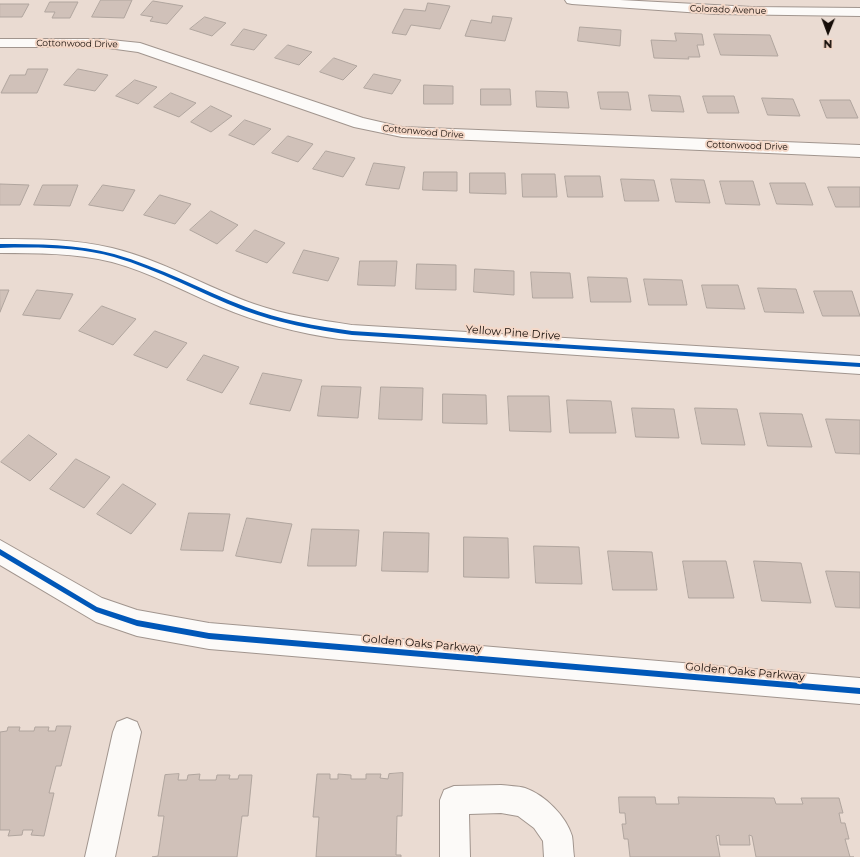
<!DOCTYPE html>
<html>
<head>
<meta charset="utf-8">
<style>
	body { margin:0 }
	#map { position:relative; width:860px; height:857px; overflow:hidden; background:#eadbd2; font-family:Montserrat,sans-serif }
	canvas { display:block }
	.north { position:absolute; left:808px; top:12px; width:40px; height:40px; -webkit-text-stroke:3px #f4d8c8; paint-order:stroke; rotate:181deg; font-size:11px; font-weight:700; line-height:16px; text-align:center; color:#160d08 }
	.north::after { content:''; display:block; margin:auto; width:14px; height:18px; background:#160d08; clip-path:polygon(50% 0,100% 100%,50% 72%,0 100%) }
</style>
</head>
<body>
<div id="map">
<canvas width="860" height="857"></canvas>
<div class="north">N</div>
</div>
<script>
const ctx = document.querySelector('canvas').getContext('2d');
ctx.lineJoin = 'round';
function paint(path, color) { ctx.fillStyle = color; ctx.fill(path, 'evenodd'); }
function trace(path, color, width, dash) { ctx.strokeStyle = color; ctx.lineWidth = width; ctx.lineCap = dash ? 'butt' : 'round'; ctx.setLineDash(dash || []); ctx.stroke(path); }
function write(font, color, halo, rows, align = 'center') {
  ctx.font = font + ' Montserrat,sans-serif'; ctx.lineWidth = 4; ctx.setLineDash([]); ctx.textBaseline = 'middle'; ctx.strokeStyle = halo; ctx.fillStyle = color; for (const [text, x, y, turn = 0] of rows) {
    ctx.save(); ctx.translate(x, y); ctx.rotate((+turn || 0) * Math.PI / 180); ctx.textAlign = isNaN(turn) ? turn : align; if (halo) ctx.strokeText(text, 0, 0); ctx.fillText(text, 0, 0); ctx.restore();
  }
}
const building = new Path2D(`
	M101 0H132L124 18 92 17Z
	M153 1 183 6 167 24 150 21 153 17 141 15Z
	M50 2H78L70 18H52L55 12H45Z
	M428 3 450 6 440 29 411 25 406 35 392 33 404 9 425 11Z
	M0 4H29L22 17H0Z
	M493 16 512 18 505 41 465 36 471 20 491 23Z
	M205 17 226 23 212 36 190 29Z
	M580 27 621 30 620 46 578 41Z
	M244 29 267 35 254 50 231 45Z
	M675 33 702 34 704 45H697L700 57H688L689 59 654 58 651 40 676 41Z
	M714 34 770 35 778 56 721 55Z
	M288 45 312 52 299 65 275 58Z
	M334 58 357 66 343 80 320 72Z
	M28 69H48L37 93H1L10 75H25Z
	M78 69 108 75 95 91 64 85Z
	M374 74 401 80 392 94 364 88Z
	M135 80 157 87 138 104 116 96Z
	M424 85 453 86V104H424Z
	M481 89H510L511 105H481Z
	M536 91 567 92 569 108 537 107Z
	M598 92H628L631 110 601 109Z
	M171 93 196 103 179 117 154 107Z
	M649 95 680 96 684 112 652 111Z
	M703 96H734L739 113H708Z
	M762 98 793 99 800 116 768 115Z
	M820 100H850L858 118H827Z
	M211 106 232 116 211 132 191 122Z
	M245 120 271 129 254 145 229 135Z
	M288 136 313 144 298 162 272 153Z
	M326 151 355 158 343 177 313 169Z
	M374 163 405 167 399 189 366 185Z
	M424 172H457V191L423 190Z
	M470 173H505L506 194 470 193Z
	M522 174H555L557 197H523Z
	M565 176H600L603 197H568Z
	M621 179 654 180 659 201H625Z
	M671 179 704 180 710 203 676 202Z
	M720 181H753L760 205 726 204Z
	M770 183H805L813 205 777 204Z
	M0 184 29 185 20 205H0Z
	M43 185H78L70 206 34 205Z
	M103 185 135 190 123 211 89 205Z
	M828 187H860V207H836Z
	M160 195 191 204 175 224 144 215Z
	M211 211 238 225 217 244 190 230Z
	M255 230 285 243 267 263 236 251Z
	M304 250 339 258 328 281 293 273Z
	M360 261H397L395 286 358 285Z
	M417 264 456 265V290L416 289Z
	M475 269 514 271V295L474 292Z
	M531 272 570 273 573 298H533Z
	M588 277 627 278 631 302H591Z
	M644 279 682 280 687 305H649Z
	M702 285H738L745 309 707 308Z
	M758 288 796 289 804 313 765 312Z
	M0 290H9L0 312Z
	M37 290 73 294 60 319 23 315Z
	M814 291H852L860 316H823Z
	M102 306 136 319 113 345 79 331Z
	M155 331 187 343 167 368 134 355Z
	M204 355 239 367 222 393 187 380Z
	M263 373 302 380 290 411 250 404Z
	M322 386 361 387 358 418 318 416Z
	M381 387 423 388 422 420 379 419Z
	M443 394 486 395 487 424 443 423Z
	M508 396H549L551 432 510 431Z
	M567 400 611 401 616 433H570Z
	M632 408 674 409 679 438 636 437Z
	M695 408 737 409 745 445 702 444Z
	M760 413 802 414 812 447 768 446Z
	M826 419 860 420V454L836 453Z
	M29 435 57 454 30 481 1 462Z
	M76 459 110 477 84 508 50 489Z
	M123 484 156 504 131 534 97 514Z
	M189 513 230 514 223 551 181 550Z
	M247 518 292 524 281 563 236 556Z
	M312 529 359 530 356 566H308Z
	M384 532 429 533 428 572 382 571Z
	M464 537 508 538 509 578 464 577Z
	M534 546 579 547 582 584 536 583Z
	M608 551 652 552 657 590H613Z
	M683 561H726L734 598H689Z
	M754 561 801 563 811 603 762 601Z
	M826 571 860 572V608L836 607Z
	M57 726H71L61 766H56L49 793H54L44 836 31 835 33 830H23L22 835 8 836 10 830H0V732L7 731 8 727H20L19 731H34L35 727H49L48 731H55Z
	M403 773 402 816H397L396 855H401V857H316L319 817H313L317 774H330V779H338V774L351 775V779H366V774H381L380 778 388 779 389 774Z
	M179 774 178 780H187L188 775 200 774 199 780H216L217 775H230L229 779H238L239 775H252L248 816H242L237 857H152L158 856 164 816H158L165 775Z
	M619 797H655L656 804H679L678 797 774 798 776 804H803L801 798H839L843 813H839L841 823H845L849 839H845L850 857H854H756L752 836 749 835 750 845H720L719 835 716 836 720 857H630L628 839H624L622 824H626L625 813H620Z`);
const street = new Path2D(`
	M565 0H620L752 7 860 8V16L716 14 572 4 567 3Z
	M0 39H101L140 43 363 118 402 127 860 145V157L402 137 354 127 138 52 101 47H0Z
	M0 239C38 239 75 239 112 248 162 260 206 287 254 304 285 315 319 320 352 325L860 356V374L339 339C298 333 259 323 221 307 185 292 150 272 112 262 75 253 38 253 0 253Z
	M0 540 102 598 137 610 209 623 860 678V704L209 649 137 636 96 622 0 565Z
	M127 718 137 722 141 732 115 857H85L113 732 117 722Z
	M501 785C509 786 518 786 525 788 545 795 566 816 572 836 573 842 573 850 574 857H544L543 841 534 828 518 816 501 813 469 814 470 857H440V800L444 790 454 786Z`);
const cycleway = new Path2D(`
	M0 244C38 244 77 244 114 254 160 267 202 290 246 307 280 320 316 326 352 331L860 363V367L352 335C315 330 278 323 243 310 200 293 159 270 114 257 77 247 38 247 0 248Z
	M0 549 97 607 137 620 209 633 860 688V694L209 639 137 626 96 612 0 555Z`);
const farStreetnames = [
	["Colorado Avenue",728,10,2],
	["Cottonwood Drive",77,44,1],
	["Cottonwood Drive",423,132,5],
	["Cottonwood Drive",747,146,2]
];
const streetNames = [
	["Yellow Pine Drive",513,333,4],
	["Golden Oaks Parkway",422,644,5],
	["Golden Oaks Parkway",745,672,5]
];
paint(building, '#d0c1b9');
trace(building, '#b0a59e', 1);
trace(street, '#a1958e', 2);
paint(street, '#fcfaf8');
paint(cycleway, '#0057b8');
write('9px', '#160d08', '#f4d8c8', farStreetnames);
write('11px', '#160d08', '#f4d8c8', streetNames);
</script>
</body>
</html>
